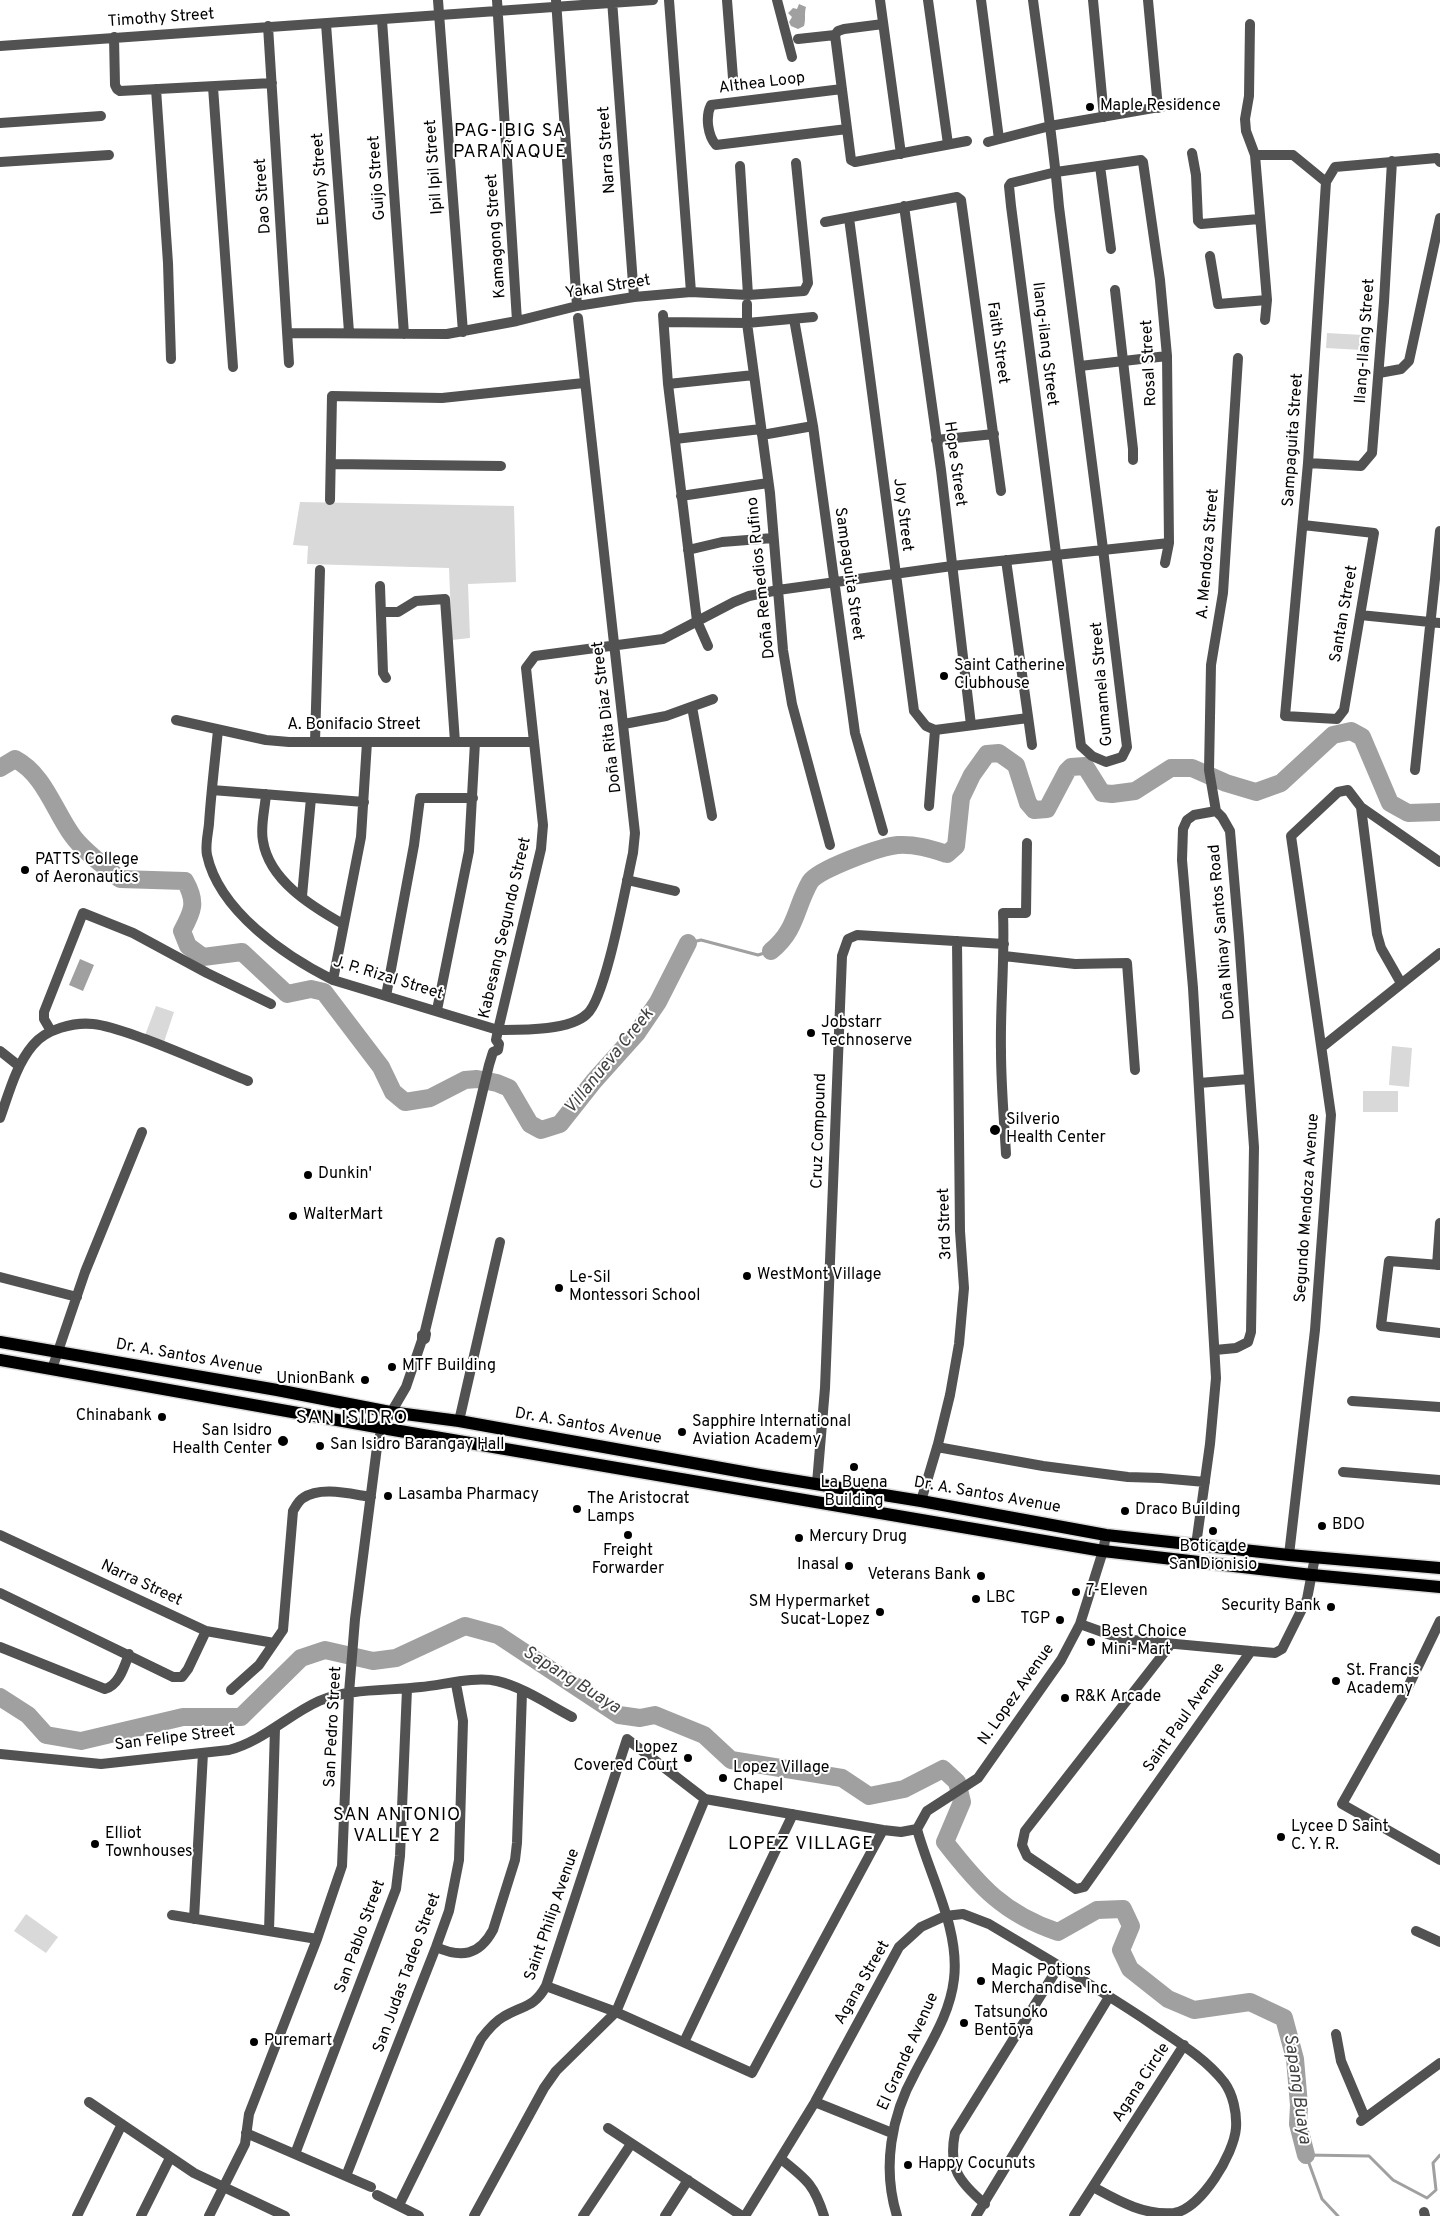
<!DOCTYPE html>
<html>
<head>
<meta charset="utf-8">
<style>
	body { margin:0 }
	canvas { display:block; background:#fff }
</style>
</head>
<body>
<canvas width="1440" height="2216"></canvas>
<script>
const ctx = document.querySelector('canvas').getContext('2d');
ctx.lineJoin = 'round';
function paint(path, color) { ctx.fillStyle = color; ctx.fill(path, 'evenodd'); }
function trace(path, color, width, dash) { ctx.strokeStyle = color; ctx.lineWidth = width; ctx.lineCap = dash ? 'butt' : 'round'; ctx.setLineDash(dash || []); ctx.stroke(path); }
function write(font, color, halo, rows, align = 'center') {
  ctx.font = font + ' Overpass,sans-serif'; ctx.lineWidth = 4; ctx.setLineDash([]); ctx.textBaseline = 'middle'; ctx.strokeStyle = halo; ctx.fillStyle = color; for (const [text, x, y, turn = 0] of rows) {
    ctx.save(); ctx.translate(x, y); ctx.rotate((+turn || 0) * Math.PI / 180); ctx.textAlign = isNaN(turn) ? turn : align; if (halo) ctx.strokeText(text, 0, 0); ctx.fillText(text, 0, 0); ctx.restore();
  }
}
const green = new Path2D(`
	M1327 333 1363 335 1362 350 1326 348Z
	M300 502 514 506 516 582 468 584 470 638 452 640 449 568 307 564 308 546 293 545Z
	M156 1006 174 1012 163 1045 144 1038Z
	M1392 1046 1412 1048 1409 1087 1389 1085Z
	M1363 1091H1398V1112H1363Z
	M26 1914 58 1937 46 1953 14 1931Z`);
const water = new Path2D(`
	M799 4 806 7C804 14 806 19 804 26L798 29 791 26 789 22 792 17 788 13 793 8 797 9Z
	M80 959 94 965 83 991 69 985Z`);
const stream = new Path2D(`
	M688 943 701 940 758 955 771 951
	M1338 2216 1322 2199 1306 2155 1369 2156 1393 2180 1427 2198 1436 2190 1433 2163 1440 2155`);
const river = new Path2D(`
	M0 768 15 759C44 774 54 810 72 835 84 852 105 866 120 879L185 881C197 902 193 911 182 931L188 946 203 957 242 952 287 994 311 989 324 992 381 1067 393 1092 405 1102 430 1098 465 1080 477 1079 497 1083 509 1088 530 1124 541 1130 560 1124 594 1081 637 1033 658 1002 688 943
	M771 951C797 930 795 908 810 882 818 869 883 846 898 845 916 844 931 849 947 854L956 846 961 798 972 775 987 754 999 753 1016 765 1028 803 1034 810 1047 809 1067 771 1071 767 1085 766 1102 793 1112 794 1135 791 1171 768H1192L1226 783 1256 792 1281 783 1333 735 1351 731 1362 737 1390 803 1408 813 1440 812
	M0 1697 28 1715 46 1735 81 1741 183 1717H241L301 1658 325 1650 373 1661 396 1658 465 1626 498 1635 619 1715 640 1718 655 1715 704 1735 731 1760 842 1778 869 1796 904 1789 943 1769 957 1782 962 1802 945 1842C979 1886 1004 1914 1058 1932L1097 1910 1123 1909 1131 1926 1121 1950 1130 1969 1168 1999 1194 2010 1250 2002 1284 2018 1295 2059 1299 2105 1298 2124 1306 2155`);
const minor = new Path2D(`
	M438 0 463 332
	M497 0 517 321
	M556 0 577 306
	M612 0 634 297
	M669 0 691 292
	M727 0 733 78
	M777 0 792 57
	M880 0 901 154
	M928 0 948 144
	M981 0 999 139
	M1033 0C1042 69 1053 137 1059 207L1103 549 1127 747 1122 757 1106 762 1092 756 1081 746 1011 206 1009 186 1011 183 1056 172 1141 160 1143 162 1160 280 1167 356 1169 543 1165 563
	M1093 0 1104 117
	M1148 0 1158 108
	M382 20 404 334
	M326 24 349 332
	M883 24 844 29 838 31 835 35 851 160 855 162 967 141
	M1250 24 1249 96 1245 119 1246 131 1255 155
	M268 26 289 363
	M114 37 115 85 117 89 120 91 272 83
	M798 39 835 35
	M0 46 653 0
	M213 87 233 367
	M156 89 168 263 171 359
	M842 89 711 105C705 117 708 136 716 145L847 129
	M0 123 101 116
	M988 142 1050 126 1182 103
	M1192 153 1196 175 1198 221 1201 224 1259 219
	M0 162 109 155
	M740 166 748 295
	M1100 166 1111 249
	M904 206 941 470 971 725
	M849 218 914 711 926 726 935 730
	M825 222 957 197 961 200 1001 491
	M1210 256 1218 304 1267 300
	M1115 290 1133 449V460
	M747 304V323L770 493 783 650 792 704 830 845
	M663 315 668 384 697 621 708 646
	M794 319 813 426 855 733 883 831
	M1265 320 1267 300 1255 155H1293L1326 182
	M664 322 747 323 813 317
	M288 333 447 334 517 321 577 306 634 297 691 292 748 295 804 291 808 283 796 163
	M1080 366 1167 356
	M1379 373 1401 369 1409 361 1440 218
	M668 384 754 375
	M762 435 813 426
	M675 439 761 429
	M936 440 994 434
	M1308 463 1361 466 1372 453 1384 302 1392 161
	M331 464 501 466
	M681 496 768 483
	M330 500 332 396 442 398 584 383
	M1303 525 1374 533 1344 710 1337 719 1285 716 1308 463 1326 182 1335 167 1437 158 1440 162
	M688 550 722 542 773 538
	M1006 560 1032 745
	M380 586 383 673 386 678
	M381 612H398L416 601 445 599 455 742
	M1360 615 1440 623
	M692 707 712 816
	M176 720 266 740 289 742H534
	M624 724 666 716 713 699
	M218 730C215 761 211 793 209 824 208 834 205 846 207 855 219 911 285 956 333 980L498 1030C522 1030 569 1031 587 1014 606 998 626 884 633 853L635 833 578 318
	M935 730 1028 718
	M315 742 320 570
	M1415 770 1440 531
	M212 790 364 802
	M266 794C265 809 260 827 263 841 269 880 311 906 343 924
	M929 806 935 730
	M1361 807 1440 862
	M1216 811 1209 770 1211 665 1223 593 1238 358
	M627 880 675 891
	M302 896 311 798
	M1004 956 1075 964 1127 963 1135 1070
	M333 980 361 837 367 742
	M386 996 414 845 420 798H473
	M437 1010 469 851 475 742
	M51 1031 44 1019V1012L83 913 133 933 207 973 271 1004
	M1322 1047 1440 953
	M0 1051 19 1066
	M1199 1083 1249 1079
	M0 1118C9 1093 16 1065 33 1045 46 1029 74 1022 93 1024 111 1026 128 1033 145 1039 180 1052 213 1067 248 1081
	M1006 1154C1004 1119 1001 1085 1001 1051 1000 1005 1005 959 1003 913H1026L1027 843
	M1437 1265 1440 1223
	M1440 1265 1389 1261 1381 1326 1440 1333
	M0 1277 77 1297
	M422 1340 425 1339 426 1334 425 1331 489 1065 493 1052 498 1050 499 1044 496 1040 498 1030 541 849 543 825 526 668 535 656 663 639 734 602 749 596 778 590 952 566 1169 543
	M52 1369 85 1272 142 1132
	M1352 1401 1440 1407
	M459 1421 500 1242
	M937 1447 1043 1466 1128 1477 1160 1478 1205 1482
	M1343 1472 1440 1480
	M817 1483 825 1388 842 956 848 939 857 935 1004 944
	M921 1501 938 1444 950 1395 959 1344 964 1288 960 1231 957 941
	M0 1535 206 1631 274 1643
	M1196 1545 1210 1444 1216 1378 1193 988 1182 860 1183 829 1187 820 1194 815 1216 811 1222 817 1230 831 1239 937 1254 1147 1251 1332 1248 1342 1236 1348 1215 1350
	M1289 1555 1315 1330 1331 1115 1291 836 1338 792 1348 790 1361 807 1377 934 1381 948 1401 983
	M0 1593 173 1677H182L188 1669 206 1631
	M1440 1621 1408 1687 1342 1804 1440 1860
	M1080 1624 1122 1639 1251 1651
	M1171 1644 1025 1831 1022 1845 1027 1856 1076 1889 1084 1887 1251 1651 1275 1653 1282 1649 1307 1599 1315 1557
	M0 1647 105 1689C119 1685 124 1667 129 1654
	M231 1690 259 1665 283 1630 293 1511C296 1506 299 1500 303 1498 321 1486 350 1494 371 1497
	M0 1754 101 1764 229 1750C263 1741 288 1715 319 1701 350 1688 388 1691 421 1687 443 1685 475 1676 497 1681 523 1687 549 1705 572 1717
	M172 1915 317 1939
	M194 1919 203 1753
	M269 1931 275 1728
	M1416 1931 1440 1942
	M436 1947C461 1958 479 1956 493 1930L515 1860 517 1843 522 1692
	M546 1986 616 2012 752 2073 883 1830
	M1336 2034 1341 2061 1365 2118
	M684 2042 793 1814
	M89 2102 194 2173 285 2216
	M815 2102 892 2133
	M1361 2121 1440 2063
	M608 2128 742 2216
	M246 2133 371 2187
	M295 2154 396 1889 400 1856 407 1689
	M781 2159C806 2179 814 2184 824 2216
	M346 2176 436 1947 449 1911 459 1860 463 1721 456 1684
	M377 2195 419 2216
	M985 2204C959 2182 948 2168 955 2133L1059 1966
	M399 2205 481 2039C487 2031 494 2022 503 2017 523 2005 534 2008 546 1986L627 1739 705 1799 883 1830 901 1832 917 1829
	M1424 2212 1425 2216
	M77 2216 122 2124
	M141 2216 170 2158
	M209 2216 245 2144 249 2114 317 1939 342 1866 349 1693 355 1619 377 1447 382 1428 406 1387 422 1340V1335
	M474 2216 544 2088 556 2071 616 2012 705 1799
	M583 2216 631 2144
	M665 2216 688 2180
	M745 2216 815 2102 899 1947 921 1927 945 1916 963 1914 989 1924C1044 1957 1100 1989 1153 2025 1178 2042 1205 2058 1224 2082 1233 2094 1237 2113 1236 2128 1234 2154 1201 2209 1174 2213 1144 2216 1117 2200 1093 2187
	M897 2216C882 2168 891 2116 915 2073 931 2042 950 2014 954 1979 960 1929 930 1877 917 1829L927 1811 978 1778 1061 1660 1080 1624 1103 1551 1106 1535
	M976 2216 1109 1997
	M1074 2216 1184 2045`);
const major = new Path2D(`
	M0 1342 277 1390 390 1412 459 1421 760 1475 921 1501 1106 1535 1289 1555 1440 1568
	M0 1360 382 1428 1103 1551 1312 1575 1440 1587`);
const markers = [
	[1090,107,5,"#000"],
	[944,676,5,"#000"],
	[25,870,5,"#000"],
	[811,1033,5,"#000"],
	[995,1130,6,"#000"],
	[308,1175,5,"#000"],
	[293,1216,5,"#000"],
	[747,1276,5,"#000"],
	[559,1288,5,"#000"],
	[392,1367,5,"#000"],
	[365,1380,5,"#000"],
	[162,1417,5,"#000"],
	[682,1432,5,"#000"],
	[283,1441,6,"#000"],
	[320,1446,5,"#000"],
	[854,1467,5,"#000"],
	[388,1496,5,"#000"],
	[577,1509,5,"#000"],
	[1125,1511,5,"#000"],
	[1322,1526,5,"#000"],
	[1213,1531,5,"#000"],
	[628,1535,5,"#000"],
	[799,1538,5,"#000"],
	[849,1566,5,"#000"],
	[981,1576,5,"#000"],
	[1076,1592,5,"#000"],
	[976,1599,5,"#000"],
	[1331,1607,5,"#000"],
	[880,1612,5,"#000"],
	[1060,1620,5,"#000"],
	[1091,1642,5,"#000"],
	[1336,1681,5,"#000"],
	[1065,1698,5,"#000"],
	[688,1758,5,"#000"],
	[723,1778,5,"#000"],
	[1281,1837,5,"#000"],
	[95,1844,5,"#000"],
	[981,1981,5,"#000"],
	[964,2023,5,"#000"],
	[254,2042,5,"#000"],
	[908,2165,5,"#000"]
];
const streetNames = [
	["Timothy Street",161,19,-4],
	["Althea Loop",762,84,-7],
	["Narra Street",608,150,-94],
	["Ipil Ipil Street",435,167,-94],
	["Guijo Street",378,178,-94],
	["Ebony Street",322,179,-94],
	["Dao Street",264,196,-94],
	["Kamagong Street",497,236,-94],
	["Yakal Street",608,288,-9],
	["Ilang-Ilang Street",1366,341,-86],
	["Faith Street",997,343,82],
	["Ilang-ilang Street",1044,344,83],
	["Rosal Street",1150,363,-93],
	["Sampaguita Street",1294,440,-86],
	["Hope Street",954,464,82],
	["Joy Street",902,515,83],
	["A. Mendoza Street",1209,554,-85],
	["Sampaguita Street",848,574,82],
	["Doña Remedios Rufino",762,578,-96],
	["Santan Street",1345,614,-80],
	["Gumamela Street",1103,684,-95],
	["Doña Rita Diaz Street",608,717,-97],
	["A. Bonifacio Street",354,726],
	["Kabesang Segundo Street",506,928,-77],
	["Doña Ninay Santos Road",1223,932,-95],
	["J. P. Rizal Street",388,979,17],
	["Cruz Compound",820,1131,-88],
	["Segundo Mendoza Avenue",1308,1208,-86],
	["3rd Street",946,1224,-92],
	["Dr. A. Santos Avenue",189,1358,10],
	["Dr. A. Santos Avenue",588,1427,10],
	["Dr. A. Santos Avenue",987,1496,10],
	["Narra Street",141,1584,25],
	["N. Lopez Avenue",1017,1695,-55],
	["Saint Paul Avenue",1185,1718,-55],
	["San Pedro Street",334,1727,-87],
	["San Felipe Street",175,1739,-7],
	["Saint Philip Avenue",553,1915,-71],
	["San Pablo Street",361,1937,-70],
	["San Judas Tadeo Street",408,1973,-70],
	["Agana Street",863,1983,-60],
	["El Grande Avenue",909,2052,-66],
	["Agana Circle",1142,2083,-57]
];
const poiNames = [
	["Maple Residence",1100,107],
	["Saint Catherine",954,667],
	["Clubhouse",954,685],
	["PATTS College",35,861],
	["of Aeronautics",35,879],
	["Jobstarr",821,1024],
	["Technoserve",821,1042],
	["Silverio",1006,1121],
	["Health Center",1006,1139],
	["Dunkin'",318,1175],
	["WalterMart",303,1216],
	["WestMont Village",757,1276],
	["Le-Sil",569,1279],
	["Montessori School",569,1297],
	["MTF Building",402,1367],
	["UnionBank",355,1380,"right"],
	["Chinabank",152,1417,"right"],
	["Sapphire International",692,1423],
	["Aviation Academy",692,1441],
	["San Isidro",272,1432,"right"],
	["Health Center",272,1450,"right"],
	["San Isidro Barangay Hall",330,1446],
	["La Buena",854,1484,"center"],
	["Building",854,1502,"center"],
	["Lasamba Pharmacy",398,1496],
	["The Aristocrat",587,1500],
	["Lamps",587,1518],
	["Draco Building",1135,1511],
	["BDO",1332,1526],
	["Mercury Drug",809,1538],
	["Botica de",1213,1548,"center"],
	["San Dionisio",1213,1566,"center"],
	["Freight",628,1552,"center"],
	["Forwarder",628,1570,"center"],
	["Inasal",839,1566,"right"],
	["Veterans Bank",971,1576,"right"],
	["7-Eleven",1086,1592],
	["LBC",986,1599],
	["SM Hypermarket",870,1603,"right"],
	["Sucat-Lopez",870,1621,"right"],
	["Security Bank",1321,1607,"right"],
	["TGP",1050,1620,"right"],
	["Best Choice",1101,1633],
	["Mini-Mart",1101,1651],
	["St. Francis",1346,1672],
	["Academy",1346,1690],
	["R&K Arcade",1075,1698],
	["Lopez",678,1749,"right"],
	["Covered Court",678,1767,"right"],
	["Lopez Village",733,1769],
	["Chapel",733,1787],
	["Lycee D Saint",1291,1828],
	["C. Y. R.",1291,1846],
	["Elliot",105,1835],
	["Townhouses",105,1853],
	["Magic Potions",991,1972],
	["Merchandise Inc.",991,1990],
	["Tatsunoko",974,2014],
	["Bentōya",974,2032],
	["Puremart",264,2042],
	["Happy Cocunuts",918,2165]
];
const neighbourhoodNames = [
	["PAG-IBIG SA",510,132],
	["PARAÑAQUE",510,153],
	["SAN ANTONIO",397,1816],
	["VALLEY 2",397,1837],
	["LOPEZ VILLAGE",801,1845]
];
const waterNames = [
	["Villanueva Creek",610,1062,-51],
	["Sapang Buaya",571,1681,32],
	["Sapang Buaya",1296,2089,82]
];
const quarterNames = [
	["SAN ISIDRO",352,1419]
];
paint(green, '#d9d9d9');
paint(water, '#a0a0a0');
trace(stream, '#a0a0a0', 3);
trace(river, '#a0a0a0', 18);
trace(major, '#dbdbdb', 15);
trace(minor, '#525252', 10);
trace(major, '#000', 12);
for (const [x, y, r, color] of markers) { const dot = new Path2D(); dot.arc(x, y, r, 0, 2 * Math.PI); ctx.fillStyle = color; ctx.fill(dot); trace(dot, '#fff', 2); }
write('16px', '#000', '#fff', streetNames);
write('16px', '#000', '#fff', poiNames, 'left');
ctx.letterSpacing = '1px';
write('18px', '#000', '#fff', neighbourhoodNames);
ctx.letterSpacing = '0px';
write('italic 18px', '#414141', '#fff', waterNames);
ctx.letterSpacing = '1px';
write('19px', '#000', '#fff', quarterNames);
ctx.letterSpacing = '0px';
</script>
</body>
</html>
